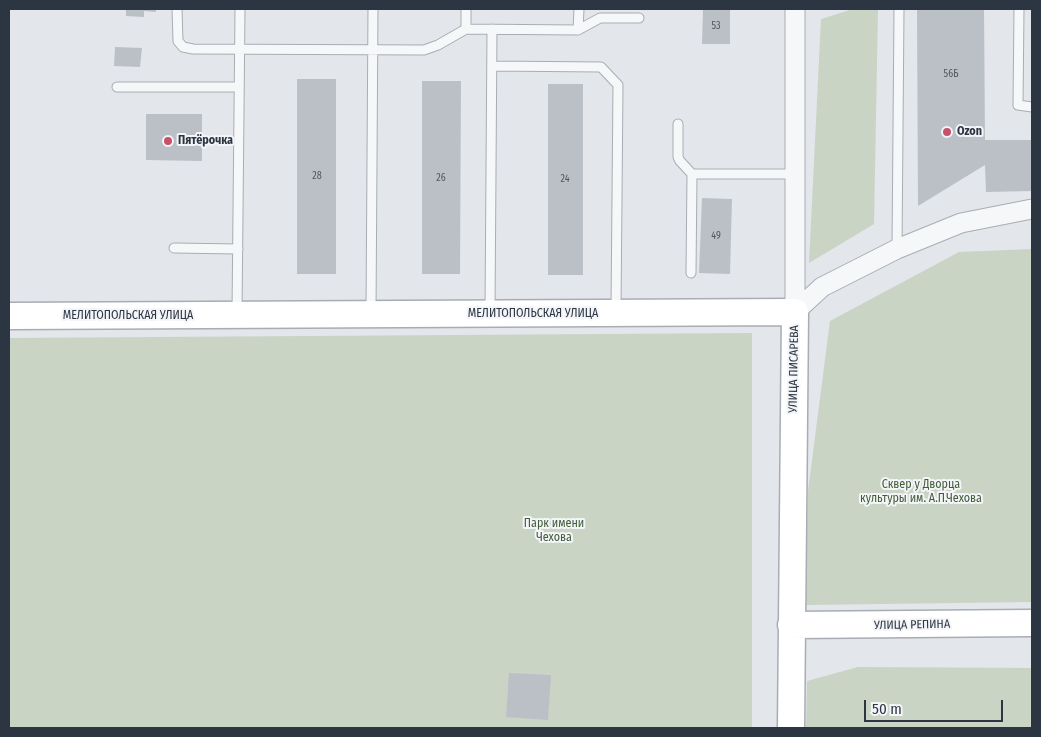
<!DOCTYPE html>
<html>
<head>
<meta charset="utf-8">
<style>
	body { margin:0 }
	#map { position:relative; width:1041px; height:737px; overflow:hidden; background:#e3e6ea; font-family:"Fira Sans Condensed",sans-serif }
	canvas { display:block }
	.frame { position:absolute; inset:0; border:10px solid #2c3542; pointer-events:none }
	.scale { position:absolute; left:864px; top:700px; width:139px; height:22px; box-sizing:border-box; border:2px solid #2c3542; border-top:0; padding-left:6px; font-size:15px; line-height:18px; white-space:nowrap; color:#2c3542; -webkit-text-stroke:4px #f3f5f8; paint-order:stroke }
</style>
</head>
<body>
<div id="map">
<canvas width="1041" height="737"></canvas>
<div class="frame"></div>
<div class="scale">50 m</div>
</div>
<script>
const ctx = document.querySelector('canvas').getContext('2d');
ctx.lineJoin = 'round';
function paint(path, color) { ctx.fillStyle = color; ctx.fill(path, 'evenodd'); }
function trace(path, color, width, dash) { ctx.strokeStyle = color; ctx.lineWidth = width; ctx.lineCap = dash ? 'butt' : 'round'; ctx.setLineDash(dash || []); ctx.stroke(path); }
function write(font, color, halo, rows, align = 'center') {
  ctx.font = font + ' "Fira Sans Condensed",sans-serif'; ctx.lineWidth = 4; ctx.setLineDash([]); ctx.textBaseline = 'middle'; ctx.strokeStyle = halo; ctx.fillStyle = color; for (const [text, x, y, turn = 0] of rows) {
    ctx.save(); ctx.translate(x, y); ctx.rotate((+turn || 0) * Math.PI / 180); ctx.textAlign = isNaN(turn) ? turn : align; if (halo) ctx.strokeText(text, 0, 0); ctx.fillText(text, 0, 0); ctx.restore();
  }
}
const green = new Path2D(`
	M853 9H878L874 224 809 263 821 19Z
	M1032 249V602L805 605 808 491 830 321 959 252Z
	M752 333V728H9V338Z
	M858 667 1032 668V728H806L807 681Z`);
const building = new Path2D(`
	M126 9H156V12L144 11V17L126 16Z
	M703 9H730V44H702Z
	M917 9H984L985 140H1032V191L986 192 985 165 918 206Z
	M115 47 142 48 140 67 114 66Z
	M297 79H336V274H297Z
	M422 81H461L460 274H422Z
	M548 84H583V275H548Z
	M146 114H202V161L146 160Z
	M702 198 732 199 730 274 699 273Z
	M509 673 551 675 548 720 506 717Z`);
const service = new Path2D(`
	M177 9 178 41 183 47 193 49 424 50 438 45 466 29
	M466 9V29L578 30 600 18H639
	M1019 9 1018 105 1032 107
	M578 30 579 9
	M492 66 601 67 618 85 616 310
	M117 87H239
	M678 124V157L680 161 692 174
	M174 248 238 249
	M897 249 899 9
	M691 273 692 174H795
	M490 311 492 29
	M371 312 373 9
	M237 313 240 9`);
const minor = new Path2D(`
	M795 312V9
	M795 312 822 287 897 249 961 223 1032 209`);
const secondary = new Path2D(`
	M9 316 795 312 791 728
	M791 625 1032 623`);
const markers = [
	[947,132,5,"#c75168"],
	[168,141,5,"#c75168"]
];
const numberNames = [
	["53",716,26],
	["56Б",951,74],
	["28",317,176],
	["26",441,178],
	["24",565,179],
	["49",716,236]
];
const poiNames = [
	["Ozon",957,132],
	["Пятёрочка",178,141]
];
const streetNames = [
	["МЕЛИТОПОЛЬСКАЯ УЛИЦА",533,314],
	["МЕЛИТОПОЛЬСКАЯ УЛИЦА",128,316],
	["УЛИЦА ПИСАРЕВА",794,369,-89],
	["УЛИЦА РЕПИНА",912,625,-1]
];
const parkNames = [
	["Сквер у Дворца",921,485],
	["культуры им. А.П.Чехова",921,499],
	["Парк имени",554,524],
	["Чехова",554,538]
];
paint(green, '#c9d4c5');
paint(building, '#bbc0c7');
trace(service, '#a8adb4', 11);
trace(minor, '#a8adb4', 21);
trace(secondary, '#a8adb4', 29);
trace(service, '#f6f7f9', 9);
trace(minor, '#f6f7f9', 19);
trace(secondary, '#fff', 26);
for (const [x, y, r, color] of markers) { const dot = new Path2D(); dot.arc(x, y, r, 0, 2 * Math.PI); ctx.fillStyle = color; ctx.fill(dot); trace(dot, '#f3f5f8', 2); }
write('10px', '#505863', null, numberNames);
write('bold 12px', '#2c3542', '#f3f5f8', poiNames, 'left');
write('12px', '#2c3542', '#f3f5f8', streetNames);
write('12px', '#425d3a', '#f3f5f8', parkNames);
</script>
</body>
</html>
